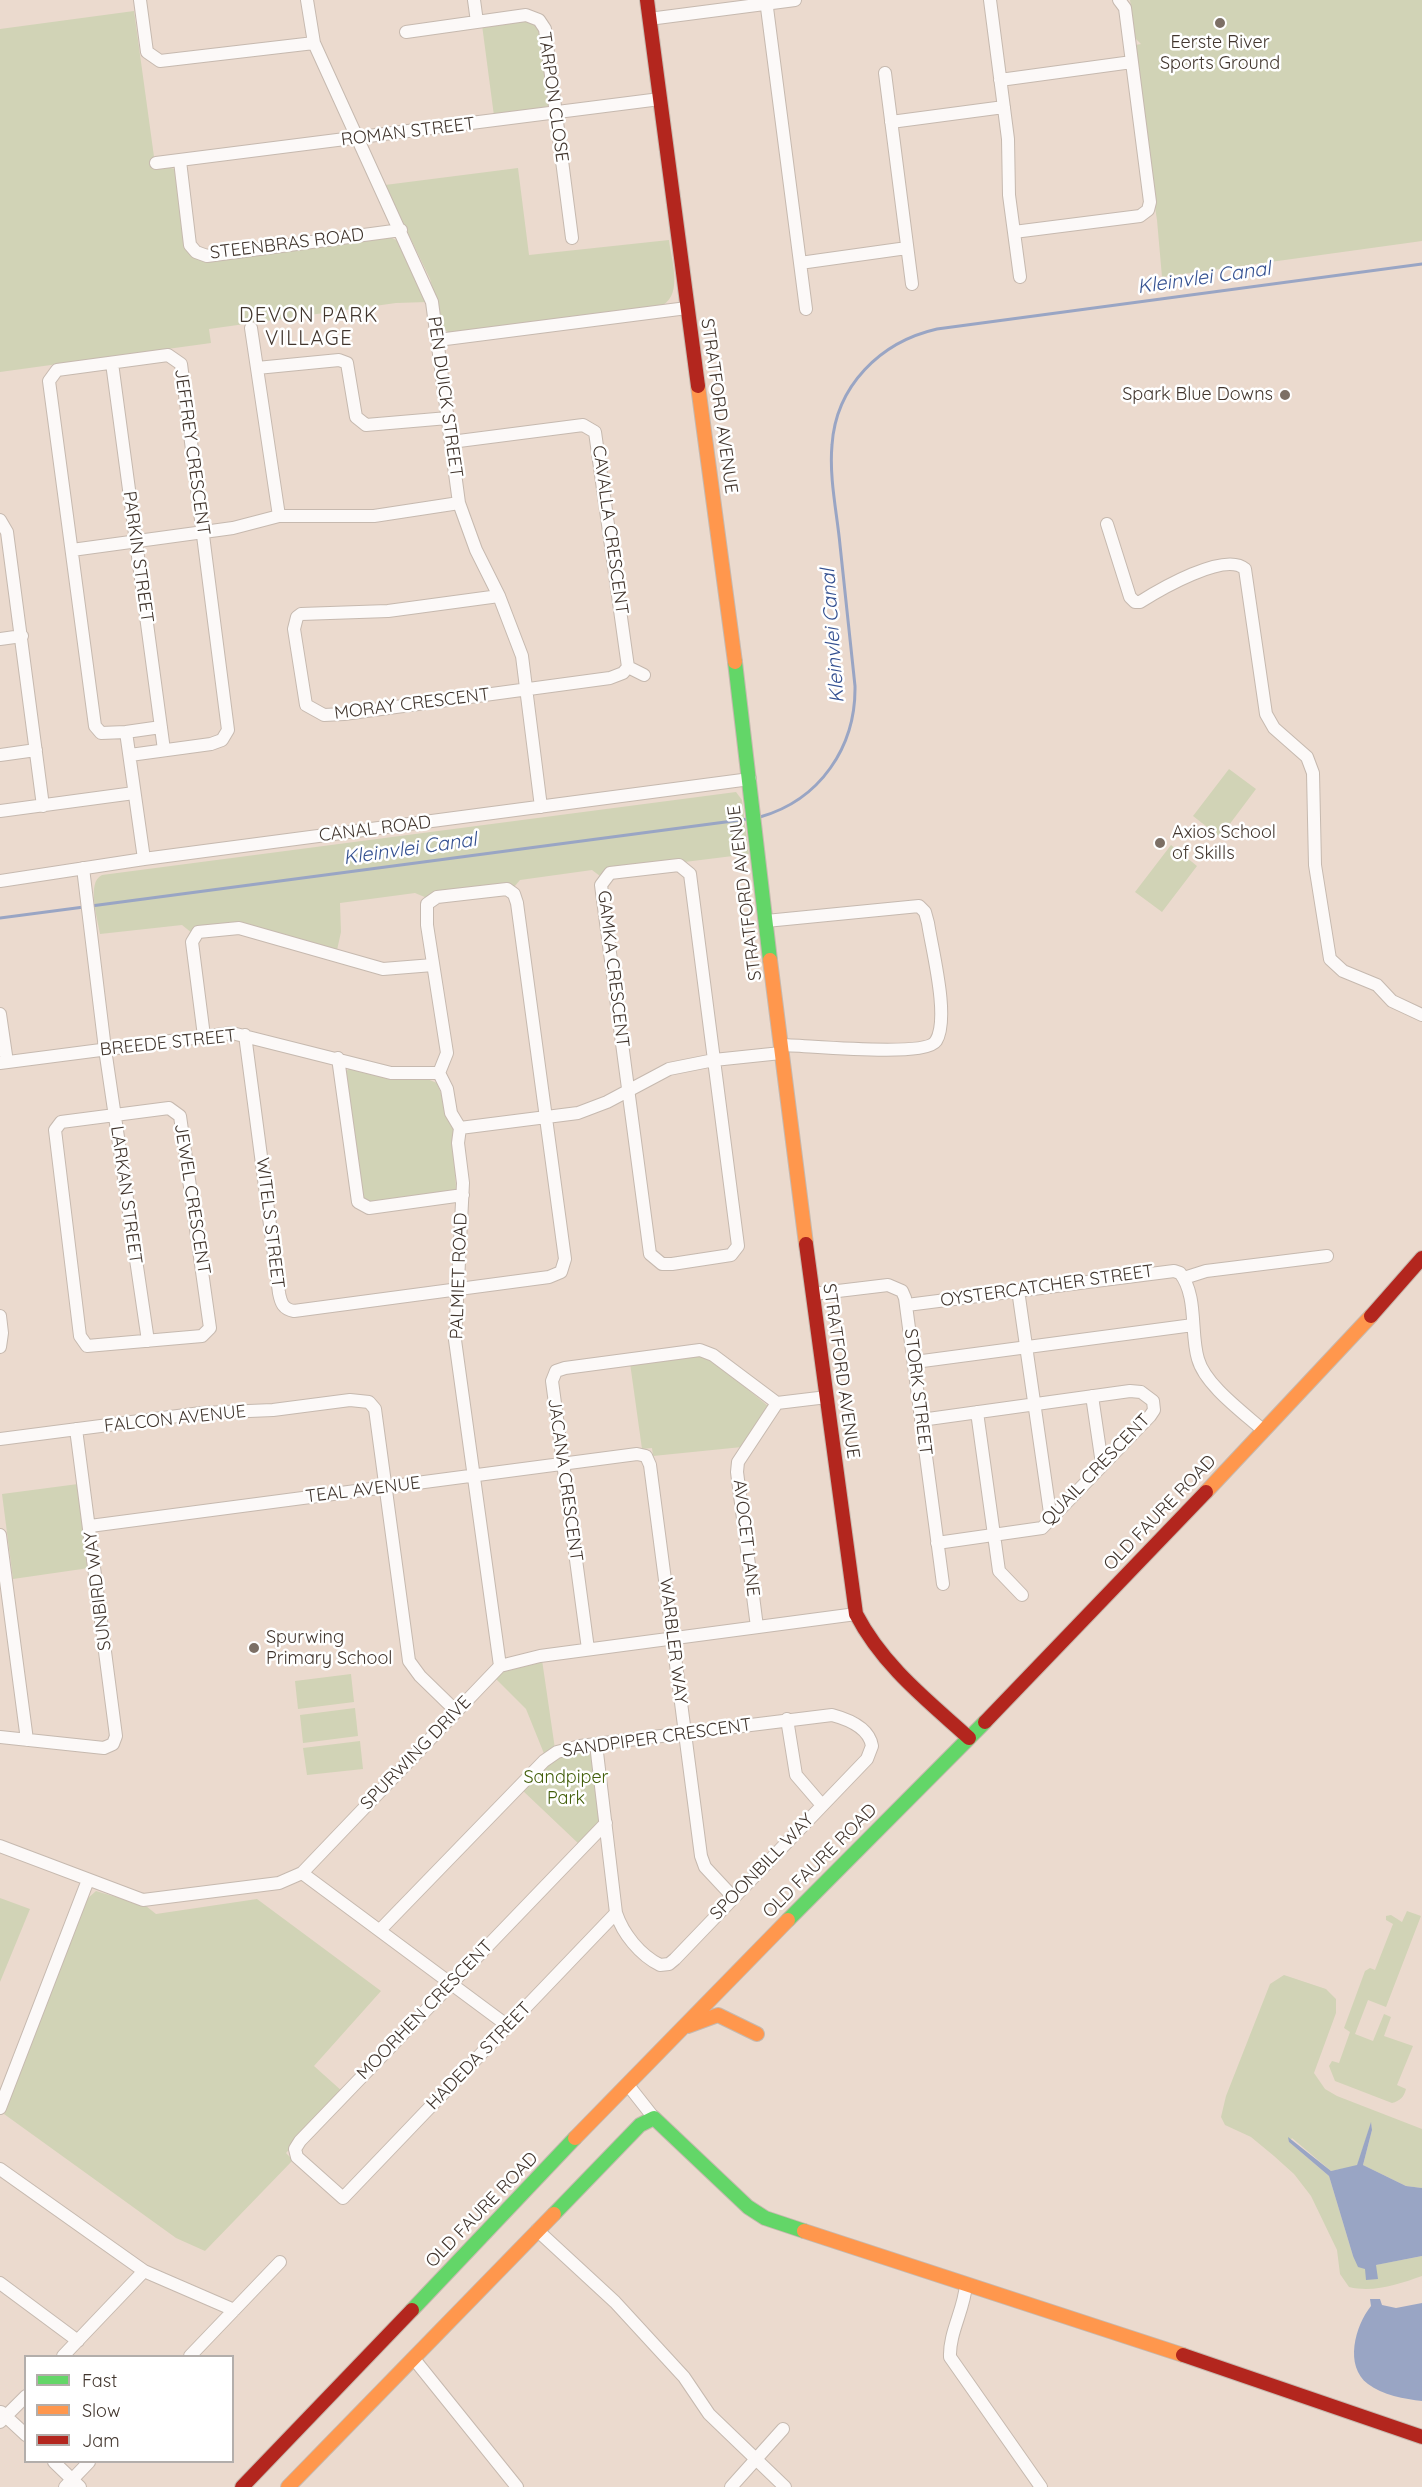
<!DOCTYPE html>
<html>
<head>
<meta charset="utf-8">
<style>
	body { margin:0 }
	#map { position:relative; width:1422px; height:2487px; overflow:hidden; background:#ebdace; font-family:Quicksand,sans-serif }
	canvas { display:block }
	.legend { position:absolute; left:24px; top:2355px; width:210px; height:108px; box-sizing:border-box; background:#fff; border:2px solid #b3aeab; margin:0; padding:8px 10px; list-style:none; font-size:18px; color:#41352d }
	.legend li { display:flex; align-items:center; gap:12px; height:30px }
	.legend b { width:30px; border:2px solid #b3aeab }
</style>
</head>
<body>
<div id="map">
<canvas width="1422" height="2487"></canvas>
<ul class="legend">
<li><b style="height:8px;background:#63d668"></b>Fast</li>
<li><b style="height:8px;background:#ff974d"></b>Slow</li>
<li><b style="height:8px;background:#b3261e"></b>Jam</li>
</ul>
</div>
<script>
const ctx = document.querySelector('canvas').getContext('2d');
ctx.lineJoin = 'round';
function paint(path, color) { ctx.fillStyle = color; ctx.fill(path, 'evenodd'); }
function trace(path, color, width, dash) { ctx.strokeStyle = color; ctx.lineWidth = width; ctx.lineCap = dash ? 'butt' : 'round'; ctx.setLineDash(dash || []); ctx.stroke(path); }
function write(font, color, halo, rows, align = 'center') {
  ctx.font = font + ' Quicksand,sans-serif'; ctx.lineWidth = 5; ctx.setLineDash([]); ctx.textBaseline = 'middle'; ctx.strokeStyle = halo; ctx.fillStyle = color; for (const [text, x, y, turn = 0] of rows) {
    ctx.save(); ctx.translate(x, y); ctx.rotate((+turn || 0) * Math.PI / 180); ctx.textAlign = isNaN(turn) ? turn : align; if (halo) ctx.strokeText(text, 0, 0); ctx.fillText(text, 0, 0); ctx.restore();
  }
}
const green = new Path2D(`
	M1130 0H1422V241L1162 277 1157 220 1130 46 1141 44 1135 38Z
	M134 11 155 164 175 169 191 252 388 236 402 243 427 302 396 303 209 329 211 343 0 372V29Z
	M526 19 540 27 549 106 494 116 482 25Z
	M518 168 529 255 669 240C671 259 683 293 663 305L450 333 444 330 430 279 385 185Z
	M1229 769 1256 789 1220 837 1193 816Z
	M736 792 742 800 749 854 604 872 600 876 592 870 520 880 514 887 427 898 415 893 340 903 341 932 337 950 236 924 192 933 182 925 100 934C98 920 86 882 102 875Z
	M1171 845 1197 866 1162 912 1135 892Z
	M350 1068 395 1078H425L437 1083 454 1127 456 1191 369 1204 362 1201 345 1072Z
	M705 1354 768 1406 742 1447 653 1456 652 1448 642 1449 630 1363Z
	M78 1484 89 1568 13 1579 2 1494Z
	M542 1660 555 1749 545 1756 526 1709 495 1678 502 1672Z
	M351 1674 354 1702 298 1709 295 1681Z
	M355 1708 358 1736 303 1743 300 1715Z
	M360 1741 363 1769 307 1775 303 1748Z
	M587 1751 592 1755 601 1821 580 1845 521 1789 561 1755Z
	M96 1891 146 1906 156 1914 257 1899 381 1991 314 2066 343 2092 286 2153 293 2160 205 2251 176 2238 4 2114 87 1899Z
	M0 1898 30 1909 0 1982Z
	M1407 1911 1421 1916 1386 2007 1368 2000 1355 2034 1373 2041 1384 2014 1391 2017 1384 2036 1413 2046 1397 2085 1406 2089C1404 2097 1400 2101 1392 2103L1335 2081 1329 2066 1332 2061 1339 2063 1350 2032 1344 2028 1365 1971 1370 1968 1375 1970 1393 1924 1386 1920V1916L1391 1915 1402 1922Z
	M1284 1975 1326 1989 1336 1999V2013L1314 2073 1325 2089 1337 2096 1422 2129V2188L1406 2186 1363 2165 1372 2130 1371 2123 1357 2166 1331 2171 1292 2138 1289 2142 1329 2176 1353 2256 1375 2265 1422 2256V2276C1399 2284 1374 2293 1349 2287L1340 2274 1337 2250 1311 2196 1294 2174 1274 2156 1251 2137 1225 2125 1221 2117 1226 2096 1270 1984Z`);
const water = new Path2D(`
	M1371 2122 1372 2130 1363 2165 1406 2186 1422 2188V2256L1376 2265 1378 2279 1366 2280 1365 2269 1358 2267 1353 2256 1329 2176 1289 2142 1288 2137 1331 2171 1357 2165Z
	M1370 2299H1380L1382 2305 1396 2308 1422 2303V2401C1405 2399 1382 2395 1368 2384 1344 2366 1355 2326 1371 2306Z`);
const stream = new Path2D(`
	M760 817C820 800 856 747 855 686 850 639 845 592 840 545 837 513 829 478 832 445 836 386 880 342 937 329L1422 264
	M91 906 748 819
	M0 918 84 907`);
const street = new Path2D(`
	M140 0 147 52 160 61 314 43
	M307 0 314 43 432 302 459 503 476 550 499 596 522 656 541 807
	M474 0 477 22
	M766 0 806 309
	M990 0 1008 139 1009 195 1020 277
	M649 19 795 0
	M406 32 526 15 539 20 545 29 572 238
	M885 73 912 284
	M1000 80 1132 62
	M891 122 1004 107
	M180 161 190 245 196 252 207 256 401 230
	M156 163 660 99
	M1014 232 1140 216 1148 210 1150 202 1125 8 1119 0
	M800 263 907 248
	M251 328 279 516
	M438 340 687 308
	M112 363 164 750
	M257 368 339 360 347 363 356 417 366 425 448 418
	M451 442 583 425 595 432 628 667 623 673 610 678 344 714 324 715 306 705 294 629 297 617 301 614 388 611 499 596
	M0 520 7 532 43 806
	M1107 524 1130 597 1135 602H1140C1159 590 1225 551 1245 569L1266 714 1274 728 1307 757 1313 773 1315 865 1330 959 1343 971 1377 985 1392 1001 1422 1015
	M72 550 233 528 279 516H374L459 503
	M0 639 22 636
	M628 667 644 675
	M126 732 161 727
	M0 755 36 750
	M130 755 211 744 222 740 228 730 181 364 168 355 57 370 49 381 95 726 101 733 126 732 144 859
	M0 811 134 793
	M679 865 690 874 738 1246 731 1255 672 1264H662L650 1254 601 885 610 873Z
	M83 868 105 1049 148 1341
	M0 881 144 859 750 779
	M766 921 919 906 925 912 928 923C932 950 950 1018 936 1041 925 1058 805 1045 781 1045
	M0 1014 7 1062
	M245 1035 279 1293C281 1303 283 1309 294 1311L549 1277 561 1272 565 1259 517 903 514 894 507 889 437 897 427 904V925L447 1053 439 1073
	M204 1036 192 942 198 932 239 928 383 969 433 965
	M338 1058 358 1202 369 1208 463 1195
	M0 1063 232 1033 391 1073H439
	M439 1073 447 1089 451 1113 460 1128 458 1143 463 1183 455 1340 500 1666
	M169 1108 180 1116 210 1328 202 1336 87 1346 80 1336 55 1130 61 1122Z
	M460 1128 578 1113 607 1102 669 1069 714 1060 781 1053
	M1184 1278 1206 1271 1327 1256
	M1018 1290 1051 1520
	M813 1294 888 1285 902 1291 905 1298 943 1584
	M907 1305 1174 1271 1180 1273C1198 1296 1190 1333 1198 1359 1205 1385 1244 1413 1264 1431
	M0 1316 2 1333 0 1347
	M915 1362 1193 1325
	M1092 1396 1102 1464
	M977 1412 999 1571 1022 1595
	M921 1420 1130 1391 1141 1392 1153 1401 1154 1410 1150 1416 1042 1528 937 1543
	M0 1439 201 1413 273 1410 350 1400 369 1402 375 1409 409 1661 420 1676 456 1711
	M90 1526 637 1454 646 1456 650 1465 701 1856 705 1867 733 1897
	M0 1535 27 1740
	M757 1627 737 1472 738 1462 777 1403 827 1397
	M588 1649 552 1381 556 1371 565 1368 700 1350 713 1355 777 1403
	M787 1719 796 1775 821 1804
	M0 1737 104 1748 113 1744 116 1736 76 1429
	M606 1823 300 2141 295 2149 297 2157 343 2198 616 1913
	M0 1846 143 1900 279 1883 302 1873 500 1666 540 1656 856 1614
	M302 1873 508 2026
	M380 1930 544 1761 557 1752 580 1746 832 1715C847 1719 869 1727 872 1746L867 1759 675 1959 669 1964 660 1965C640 1955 623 1934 616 1913L596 1744
	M628 2085 654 2118
	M0 2108 88 1880
	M0 2169 144 2271 234 2310
	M537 2230 615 2302 684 2377 709 2414 785 2487
	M0 2283 78 2341
	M966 2285C964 2310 949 2333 950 2357L1041 2487
	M63 2356 144 2271
	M190 2356 280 2262
	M414 2359 517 2487
	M1 2412 26 2435
	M0 2422 26 2396
	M54 2462 80 2487
	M65 2487 89 2462
	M731 2487 783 2429`);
const fast = new Path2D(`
	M735 662 770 960
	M788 1920 985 1722
	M554 2214 640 2125 654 2118 748 2207 765 2218 804 2231
	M412 2310 575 2138`);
const slow = new Path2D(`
	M698 386 735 662
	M770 960 806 1244
	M1206 1492 1371 1316
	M688 2026 718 2015 757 2034
	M575 2138 788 1920
	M804 2231 1183 2355
	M288 2487 554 2214`);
const jam = new Path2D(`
	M647 0 698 386
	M806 1244 856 1614C883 1666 927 1700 969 1738
	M1371 1316 1422 1258
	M985 1722 1206 1492
	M1183 2355 1422 2437
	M242 2487 412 2310`);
const markers = [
	[1220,23,6,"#7c6f65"],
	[1285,395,6,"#7c6f65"],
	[1160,843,6,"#7c6f65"],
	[254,1648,6,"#7c6f65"]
];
const poiNames = [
	["Eerste River",1220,43,"center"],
	["Sports Ground",1220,64,"center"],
	["Spark Blue Downs",1273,395,"right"],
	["Axios School",1172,833],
	["of Skills",1172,854],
	["Spurwing",266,1638],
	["Primary School",266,1659]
];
const streetNames = [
	["TARPON CLOSE",553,97,82],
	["ROMAN STREET",408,132,-7],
	["STEENBRAS ROAD",287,244,-7],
	["PEN DUICK STREET",445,397,82],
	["STRATFORD AVENUE",719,406,82],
	["JEFFREY CRESCENT",192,452,82],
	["CAVALLA CRESCENT",610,530,82],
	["PARKIN STREET",138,557,82],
	["MORAY CRESCENT",412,704,-7],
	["CANAL ROAD",375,829,-7],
	["STRATFORD AVENUE",745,893,-97],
	["GAMKA CRESCENT",613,969,83],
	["BREEDE STREET",168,1043,-6],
	["LARKAN STREET",126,1195,82],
	["JEWEL CRESCENT",192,1199,81],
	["WITELS STREET",270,1223,83],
	["PALMIET ROAD",459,1276,-88],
	["OYSTERCATCHER STREET",1047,1286,-8],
	["STRATFORD AVENUE",841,1371,82],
	["STORK STREET",918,1392,83],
	["FALCON AVENUE",175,1419,-6],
	["QUAIL CRESCENT",1096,1470,-46],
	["JACANA CRESCENT",565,1480,82],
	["TEAL AVENUE",363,1490,-7],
	["OLD FAURE ROAD",1160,1513,-46],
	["AVOCET LANE",746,1538,83],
	["SUNBIRD WAY",98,1591,-97],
	["WARBLER WAY",673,1641,83],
	["SANDPIPER CRESCENT",657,1738,-8],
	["SPURWING DRIVE",416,1753,-46],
	["OLD FAURE ROAD",820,1861,-45],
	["SPOONBILL WAY",762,1867,-46],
	["MOORHEN CRESCENT",425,2010,-46],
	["HADEDA STREET",479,2056,-46],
	["OLD FAURE ROAD",482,2210,-46]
];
const parkNames = [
	["Sandpiper",566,1778],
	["Park",566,1799]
];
const waterNames = [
	["Kleinvlei Canal",1204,278,-8],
	["Kleinvlei Canal",833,636,-94],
	["Kleinvlei Canal",410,849,-8]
];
const neighbourhoodNames = [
	["DEVON PARK",309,316],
	["VILLAGE",309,339]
];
paint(green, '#d1d3b6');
paint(water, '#99a5c4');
trace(stream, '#99a5c4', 3);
trace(street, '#c6b9af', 14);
trace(fast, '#c6b9af', 16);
trace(slow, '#c6b9af', 16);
trace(jam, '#c6b9af', 16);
trace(street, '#fcf9f8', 12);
trace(fast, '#63d668', 14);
trace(slow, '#ff974d', 14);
trace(jam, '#b3261e', 14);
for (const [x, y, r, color] of markers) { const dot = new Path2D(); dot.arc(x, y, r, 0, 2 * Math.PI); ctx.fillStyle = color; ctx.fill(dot); trace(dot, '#fff', 2); }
write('18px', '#41352d', '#fff', poiNames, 'left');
write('18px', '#41352d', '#fff', streetNames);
write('18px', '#435f0b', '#fff', parkNames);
write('italic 20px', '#355191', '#fff', waterNames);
ctx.letterSpacing = '1.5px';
write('20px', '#41352d', '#fff', neighbourhoodNames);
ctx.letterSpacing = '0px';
</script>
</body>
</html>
